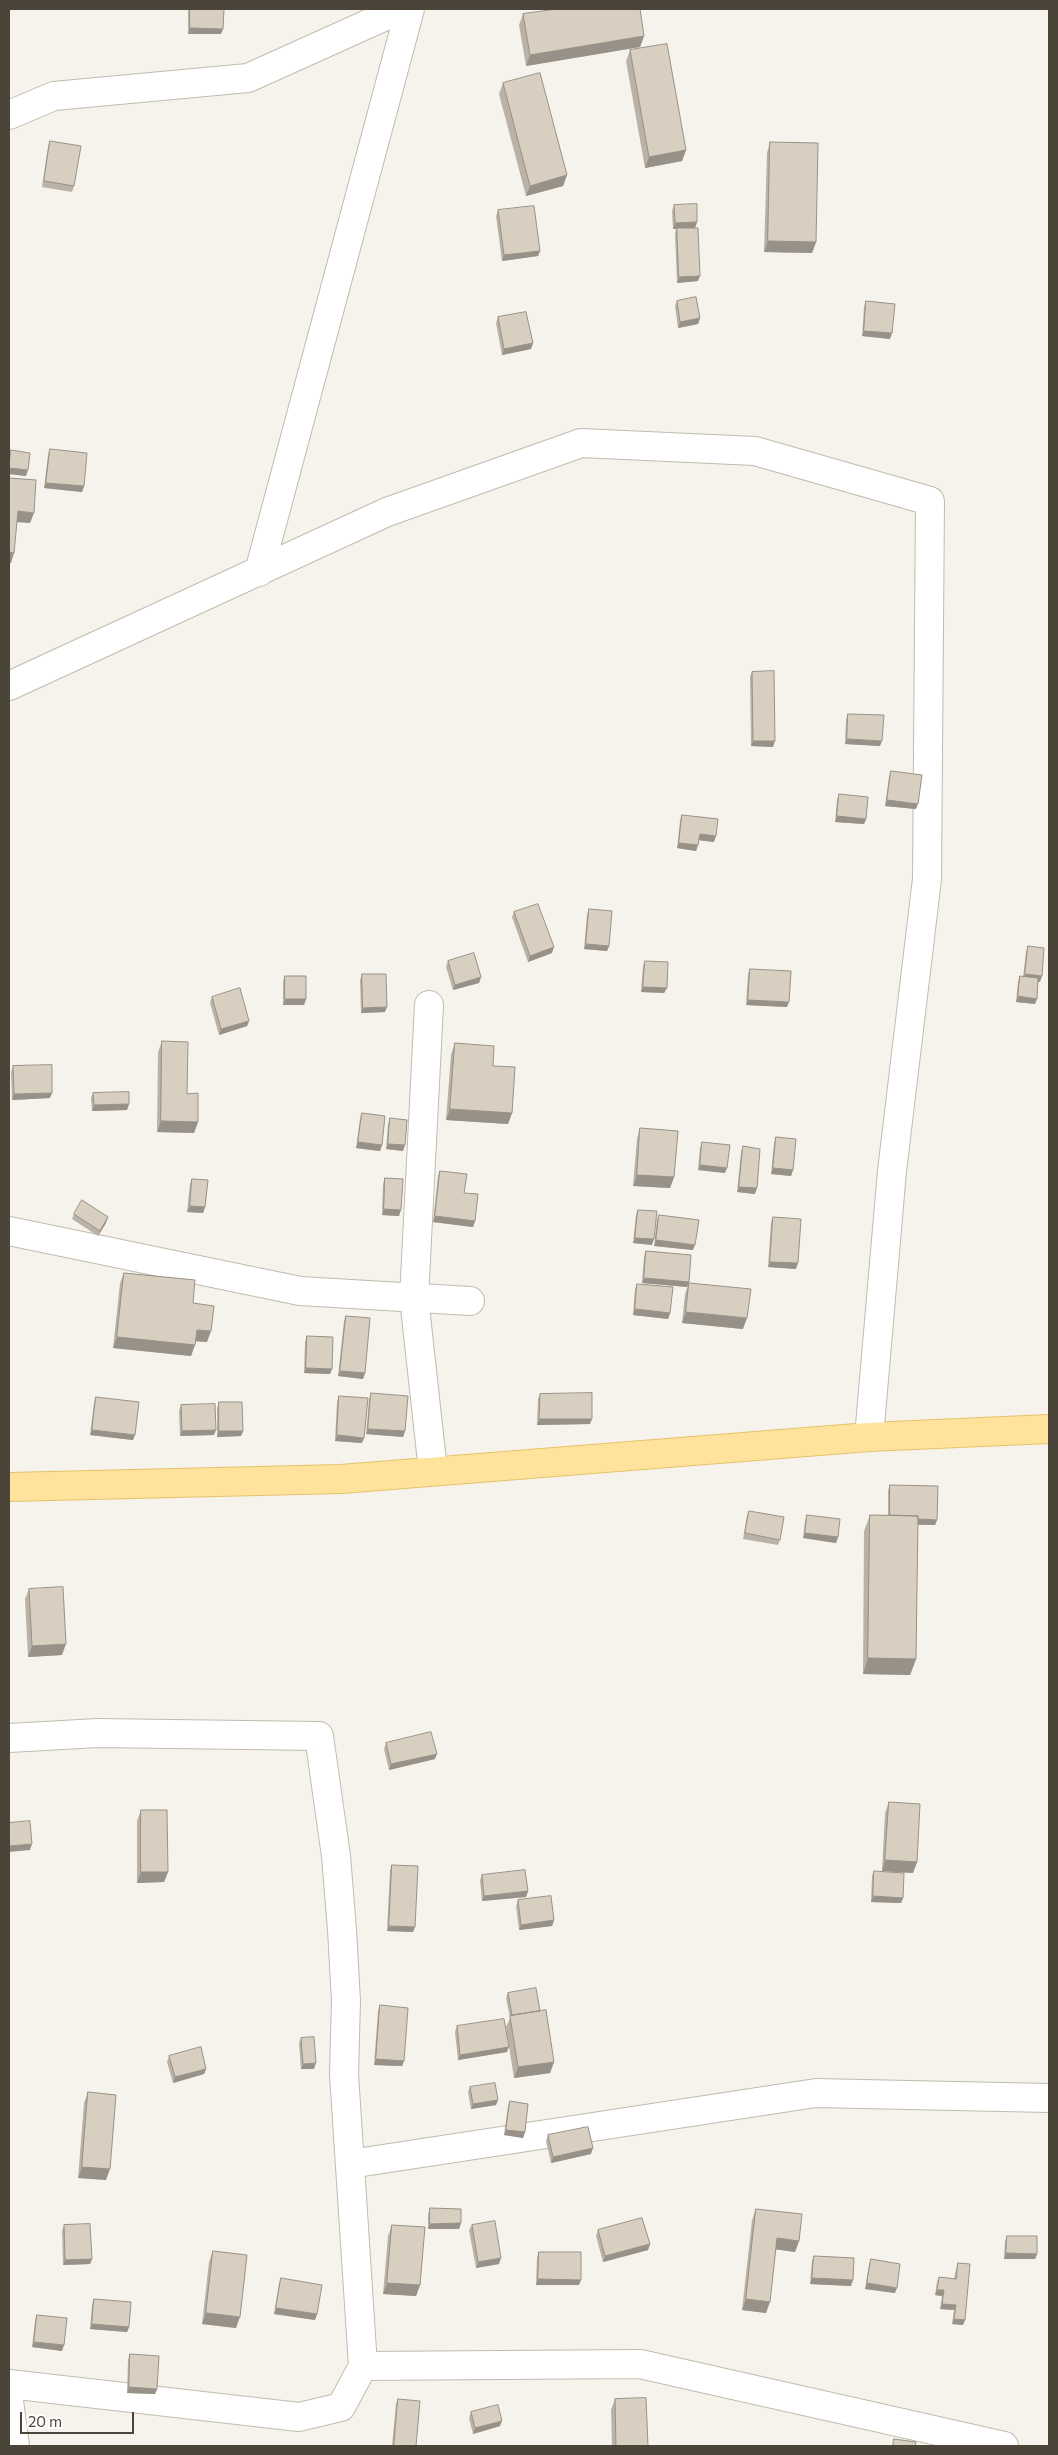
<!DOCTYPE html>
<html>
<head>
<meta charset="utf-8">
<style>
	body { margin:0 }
	#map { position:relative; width:1058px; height:2455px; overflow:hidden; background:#f6f3ec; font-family:Commissioner,sans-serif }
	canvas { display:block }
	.frame { position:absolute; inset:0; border:10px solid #4b4439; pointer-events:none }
	.scale { position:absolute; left:20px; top:2412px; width:114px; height:22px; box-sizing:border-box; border:2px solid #4b4439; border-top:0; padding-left:6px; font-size:15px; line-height:18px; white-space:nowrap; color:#4b4439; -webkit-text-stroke:4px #fff; paint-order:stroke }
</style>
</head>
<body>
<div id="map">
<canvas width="1058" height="2455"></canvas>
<div class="frame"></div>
<div class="scale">20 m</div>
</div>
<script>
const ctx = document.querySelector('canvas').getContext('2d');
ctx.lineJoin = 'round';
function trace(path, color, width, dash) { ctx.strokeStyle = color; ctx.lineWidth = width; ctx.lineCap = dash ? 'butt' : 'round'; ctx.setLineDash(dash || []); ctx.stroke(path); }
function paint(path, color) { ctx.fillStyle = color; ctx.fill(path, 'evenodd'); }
const minor = new Path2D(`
	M9 115 54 96 248 78 401 9
	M259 572 410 9
	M9 686 387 512 581 443 755 451 930 501 927 879 892 1171 869 1437
	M429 1005 414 1298 433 1471
	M9 1231 300 1291 470 1301
	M9 1738 98 1733 319 1736 336 1856 342 1930 346 2001 344 2074 363 2366
	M350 2164 816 2093 1049 2098
	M9 2384 299 2417 341 2407 363 2366 640 2364 1004 2446
	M9 2401 15 2446`);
const primary = new Path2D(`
	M9 1487 341 1479 869 1437 1049 1429`);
const wall = new Path2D(`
	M188 9H224L221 34H188Z
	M523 14 644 36 640 47 526 66 519 25Z
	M630 50 686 150 682 161 645 168 626 61Z
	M503 83 567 175 563 186 526 196 499 94Z
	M50 141 74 186 72 192 42 187 48 147Z
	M770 142 816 242 812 253 764 252 767 153Z
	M674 205 697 222 695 228 698 281 677 283 675 234 676 229H673L672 211Z
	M498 210 540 251 538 256 502 261 496 216Z
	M677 301 700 318 698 324 678 328 675 306Z
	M866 301 890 339 862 336 864 307Z
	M498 317 533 343 531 349 502 355 496 323Z
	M50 449 84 486 82 492 44 488 48 455Z
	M11 450 26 476 9 474V459Z
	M752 672 773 747 751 746 750 677Z
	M848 714 880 746 845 744 846 719Z
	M891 771 916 809 885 806 889 777Z
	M839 794 866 819 864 824 835 822 837 800Z
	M682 815 714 842 699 840 696 851 677 848 680 821Z
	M589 909 609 946 607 951 584 949 587 915Z
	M514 912 552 953 528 962 512 917Z
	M1028 946 1040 982H1038L1035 1004 1016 1002 1018 982 1020 976 1023 977 1026 952Z
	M448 961 481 977 479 983 453 990 446 967Z
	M645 961 667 988 664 993 641 992 643 966Z
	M750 969 787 1007 746 1005 748 974Z
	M362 974 385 1012 361 1013 360 980Z
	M285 976 306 999 304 1005H283V981Z
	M212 997 249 1021 247 1026 219 1035 210 1003Z
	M162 1041 187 1094 198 1122 194 1133 157 1132 158 1052Z
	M455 1043 493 1066 512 1113 508 1124 446 1120 451 1054Z
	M13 1066 50 1098 12 1100 11 1072Z
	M93 1093 129 1104 127 1110 92 1111 91 1098Z
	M362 1113 382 1145 380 1151 356 1148 360 1119Z
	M390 1118 403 1151 386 1149 388 1124Z
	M640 1128 674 1177 670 1188 633 1186 637 1139Z
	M776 1137 793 1170 791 1176 771 1174 774 1143Z
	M702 1142 725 1173 698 1170 700 1148Z
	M743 1146 755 1194 737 1192 741 1152Z
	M440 1171 464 1193 475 1221 473 1227 433 1222 438 1176Z
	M385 1178 399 1216 382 1215 383 1184Z
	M192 1179 205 1207 203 1213 187 1212 190 1184Z
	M638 1210 652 1245 633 1243 636 1215Z
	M74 1214 106 1223 98 1236 72 1219Z
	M659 1215 693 1250 654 1246 657 1220Z
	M773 1217 796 1269 768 1267 771 1223Z
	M646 1251 689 1282 687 1287 642 1283 644 1257Z
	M124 1273 193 1303 207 1342 196 1341 191 1356 113 1348 120 1283Z
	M689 1283 743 1329 682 1323 685 1294Z
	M637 1284 670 1313 668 1319 633 1315 635 1289Z
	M346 1316 365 1373 363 1379 338 1376 344 1321Z
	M307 1336 332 1369 330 1374 304 1373 305 1342Z
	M371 1393 405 1431 403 1437 366 1434 369 1399Z
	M540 1394 590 1424 537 1425 538 1399Z
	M339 1396 362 1443 335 1441 337 1402Z
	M96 1397 133 1440 90 1435 94 1403Z
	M219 1402 243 1431 241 1436 217 1437V1408Z
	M181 1405 214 1435 180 1436 179 1411Z
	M890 1485 937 1520 935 1525H917L916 1659 910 1675 863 1674 864 1531 870 1515H888V1490Z
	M749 1511 780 1540 778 1545 743 1539 747 1516Z
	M807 1515 838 1537 836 1543 803 1538 805 1521Z
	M29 1589 62 1655 28 1657 25 1599Z
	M386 1743 435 1759 389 1770 384 1749Z
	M889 1802 917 1862 913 1873 882 1871 885 1813Z
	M141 1810 168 1872 164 1882 137 1883V1821Z
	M392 1865 413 1932 387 1931 390 1870Z
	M874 1871 903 1898 901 1903 871 1902 872 1876Z
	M482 1875 528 1891 526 1897 482 1901 480 1880Z
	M518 1900 554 1920 552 1926 519 1930 516 1906Z
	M508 1993 540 2011 554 2062 550 2073 514 2078 506 2027 510 2018 506 1998Z
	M380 2005 404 2061 402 2066 374 2065 378 2011Z
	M457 2026 507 2052 458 2060 455 2032Z
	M301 2038 314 2069H301L299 2043Z
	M169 2056 206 2069 204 2074 173 2083 167 2062Z
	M470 2087 498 2100 496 2105 471 2109 468 2092Z
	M88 2092 106 2180 78 2178 84 2103Z
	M510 2101 525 2132 523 2138 504 2135 508 2106Z
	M548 2135 591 2154 551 2163 546 2141Z
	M430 2208 461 2223 459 2229H428V2214Z
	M756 2209 799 2241 795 2252 776 2249 766 2313 742 2310 752 2220Z
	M64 2225 92 2259 90 2264 63 2265 62 2231Z
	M392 2225 420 2285 416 2296 383 2294 388 2236Z
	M472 2225 499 2264 476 2268 469 2230Z
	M598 2230 650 2244 648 2250 603 2262 596 2236Z
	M1007 2236 1037 2254 1035 2259H1004L1005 2241Z
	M213 2251 236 2328 202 2324 209 2262Z
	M539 2252 579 2285H536L537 2257Z
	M814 2256 851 2286 810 2284 812 2261Z
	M871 2259 895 2293 865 2289 869 2265Z
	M958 2263 965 2320 963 2325 952 2324 954 2310 940 2309 942 2296 935 2295 937 2282 939 2277 954 2279 956 2269Z
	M281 2278 317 2314 315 2320 274 2314 279 2284Z
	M94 2299 129 2327 127 2332 90 2329 92 2305Z
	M37 2315 62 2351 32 2347 35 2321Z
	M130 2354 157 2389 155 2394 127 2393 128 2360Z
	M398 2399 416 2446H392L396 2404Z
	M615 2399 648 2446H612L611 2410Z
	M471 2412 500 2426 473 2434 469 2418Z`);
const shadedWall = new Path2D(`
	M190 28 223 29 221 34H188Z
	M644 36 640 47 526 66 530 55Z
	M686 150 682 161 645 168 649 157Z
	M567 175 563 186 526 196 530 186Z
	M697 222 695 228 673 229 675 223Z
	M768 241 816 242 812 253 764 252Z
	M540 251 538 256 502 261 504 255Z
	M700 276 698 281 677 283 679 277Z
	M700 318 698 324 678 328 680 322Z
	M864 331 892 333 890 339 862 336Z
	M533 343 531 349 502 355 504 349Z
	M9 468 28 470 26 476 9 474Z
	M46 483 84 486 82 492 44 488Z
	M18 511 34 513 30 523 14 522Z
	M9 552 14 553 11 563H9Z
	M847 739 882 741 880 746 845 744Z
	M753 741H775L773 747 751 746Z
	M887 800 918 804 916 809 885 806Z
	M837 816 866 819 864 824 835 822Z
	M700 834 716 836 714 842 698 840Z
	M679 843 698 845 696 851 677 848Z
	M586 944 609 946 607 951 584 949Z
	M554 947 552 953 528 962 530 956Z
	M1025 974 1042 976 1040 982 1023 980Z
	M481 977 479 983 453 990 455 985Z
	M643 987 667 988 664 993 641 992Z
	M1018 996 1037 999 1035 1004 1016 1002Z
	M285 999H306L304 1005H283Z
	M748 1000 789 1002 787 1007 746 1005Z
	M387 1007 385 1012 361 1013 363 1008Z
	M249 1021 247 1026 219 1035 221 1029Z
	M52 1093 50 1098 12 1100 14 1094Z
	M129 1104 127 1110 92 1111 94 1105Z
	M450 1109 512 1113 508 1124 446 1120Z
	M161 1121 198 1122 194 1133 157 1132Z
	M358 1142 382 1145 380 1151 356 1148Z
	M388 1144 405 1145 403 1151 386 1149Z
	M700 1165 727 1168 725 1173 698 1170Z
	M773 1168 793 1170 791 1176 771 1174Z
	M637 1175 674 1177 670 1188 633 1186Z
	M739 1187 757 1188 755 1194 737 1192Z
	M190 1206 205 1207 203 1213 187 1212Z
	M384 1209 401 1210 399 1216 382 1215Z
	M435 1216 475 1221 473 1227 433 1222Z
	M108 1217 106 1223 98 1236 100 1231Z
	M635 1238 654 1239 652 1245 633 1243Z
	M656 1240 695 1245 693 1250 654 1246Z
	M770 1262 798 1263 796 1269 768 1267Z
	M644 1278 689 1282 687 1287 642 1283Z
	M635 1309 670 1313 668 1319 633 1315Z
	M686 1312 747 1318 743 1329 682 1323Z
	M197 1330 211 1331 207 1342 193 1341Z
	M117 1337 195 1345 191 1356 113 1348Z
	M306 1368 332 1369 330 1374 304 1373Z
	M340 1371 365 1373 363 1379 338 1376Z
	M539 1419H592L590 1424 537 1425Z
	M368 1429 405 1431 403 1437 366 1434Z
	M92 1430 135 1435 133 1440 90 1435Z
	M216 1430 214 1435 180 1436 182 1431Z
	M219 1431H243L241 1436 217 1437Z
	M337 1435 364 1438 362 1443 335 1441Z
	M890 1519 937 1520 935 1525 888 1524Z
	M805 1533 838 1537 836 1543 803 1538Z
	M66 1644 62 1655 28 1657 32 1646Z
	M868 1658 916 1659 910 1675 863 1674Z
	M437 1754 435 1759 389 1770 391 1764Z
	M32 1844 30 1850 9 1852V1846Z
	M885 1860 917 1862 913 1873 882 1871Z
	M141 1872H168L164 1882 137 1883Z
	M528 1891 526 1897 482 1901 484 1896Z
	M873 1896 903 1898 901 1903 871 1902Z
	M554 1920 552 1926 519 1930 521 1925Z
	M389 1926 415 1927 413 1932 387 1931Z
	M509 2047 507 2052 458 2060 460 2055Z
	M376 2059 404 2061 402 2066 374 2065Z
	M554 2062 550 2073 514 2078 518 2067Z
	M316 2063 314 2069H301L303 2064Z
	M206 2069 204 2074 173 2083 175 2077Z
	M498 2100 496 2105 471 2109 473 2104Z
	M506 2130 525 2132 523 2138 504 2135Z
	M593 2148 591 2154 551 2163 553 2157Z
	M82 2167 110 2169 106 2180 78 2178Z
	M461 2223 459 2229H428L430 2224Z
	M777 2238 799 2241 795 2252 773 2249Z
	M650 2244 648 2250 603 2262 605 2256Z
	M1006 2253 1037 2254 1035 2259H1004Z
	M501 2258 499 2264 476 2268 478 2262Z
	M92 2259 90 2264 63 2265 65 2260Z
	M812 2278 853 2280 851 2286 810 2284Z
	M538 2279 581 2280 579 2285H536Z
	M387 2283 420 2285 416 2296 383 2294Z
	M867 2283 897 2288 895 2293 865 2289Z
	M937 2290H944L942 2296 935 2295Z
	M746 2299 770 2302 766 2313 742 2310Z
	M942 2304 956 2305 954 2310 940 2309Z
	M276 2308 317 2314 315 2320 274 2314Z
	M206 2313 240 2317 236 2328 202 2324Z
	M954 2319 965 2320 963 2325 952 2324Z
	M92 2324 129 2327 127 2332 90 2329Z
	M34 2342 64 2345 62 2351 32 2347Z
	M129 2387 157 2389 155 2394 127 2393Z
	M502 2421 500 2426 473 2434 475 2428Z`);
const building = new Path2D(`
	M190 9H224L223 29 190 28Z
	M557 9H640L644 36 530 55 523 14Z
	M667 44 686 150 649 157 630 50Z
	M540 73 567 175 530 186 503 83Z
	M50 141 81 146 74 186 44 181Z
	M770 142 818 143 816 242 768 241Z
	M697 204V222L675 223 674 205Z
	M534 206 540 251 504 255 498 210Z
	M677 228H698L700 276 679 277Z
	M696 297 700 318 680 322 677 301Z
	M866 301 895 304 892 333 864 331Z
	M526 312 533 343 504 349 498 317Z
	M50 449 87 453 84 486 46 483Z
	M11 450 30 453 28 470 9 468Z
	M9 478 36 480 34 513 18 511 14 553 9 552Z
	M774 671 775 741H753L752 672Z
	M848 714 884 715 882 741 847 739Z
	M891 771 922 775 918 804 887 800Z
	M839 794 868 797 866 819 837 816Z
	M682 815 718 819 716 836 700 834 698 845 679 843Z
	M538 904 554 947 530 956 514 912Z
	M589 909 612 911 609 946 586 944Z
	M1028 946 1044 948 1042 976 1025 974Z
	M474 953 481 977 455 985 448 961Z
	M645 961 668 962 667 988 643 987Z
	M750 969 791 971 789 1002 748 1000Z
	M362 974H386L387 1007 363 1008Z
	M285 976H306V999H285Z
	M1020 976 1038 978 1037 999 1018 996Z
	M240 988 249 1021 221 1029 212 997Z
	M162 1041 188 1042 187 1094 198 1093V1122L161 1121Z
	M455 1043 494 1046 493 1066 515 1067 512 1113 450 1109Z
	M52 1065V1093L14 1094 13 1066Z
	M129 1092V1104L94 1105 93 1093Z
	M362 1113 385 1116 382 1145 358 1142Z
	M390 1118 407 1120 405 1145 388 1144Z
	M640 1128 678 1131 674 1177 637 1175Z
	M776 1137 796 1139 793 1170 773 1168Z
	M702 1142 730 1145 727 1168 700 1165Z
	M743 1146 760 1149 757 1188 739 1187Z
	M440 1171 467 1174 464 1193 478 1194 475 1221 435 1216Z
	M385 1178 403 1179 401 1210 384 1209Z
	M192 1179 208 1180 205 1207 190 1206Z
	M82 1200 108 1217 100 1231 74 1214Z
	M638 1210 657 1211 654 1239 635 1238Z
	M659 1215 699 1220 695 1245 656 1240Z
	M773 1217 801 1219 798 1263 770 1262Z
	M646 1251 691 1255 689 1282 644 1278Z
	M124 1273 195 1280 193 1303 214 1306 211 1331 197 1330 195 1345 117 1337Z
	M689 1283 751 1289 747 1318 686 1312Z
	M637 1284 673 1287 670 1313 635 1309Z
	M346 1316 370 1318 365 1373 340 1371Z
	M307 1336 333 1337 332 1369 306 1368Z
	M371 1393 408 1396 405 1431 368 1429Z
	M592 1393V1419H539L540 1394Z
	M339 1396 368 1398 364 1438 337 1435Z
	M96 1397 139 1402 135 1435 92 1430Z
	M219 1402H242L243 1431H219Z
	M215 1404 216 1430 182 1431 181 1405Z
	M890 1485 938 1486 937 1520 918 1519V1516L890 1515Z
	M749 1511 784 1517 780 1540 745 1533Z
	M807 1515 840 1519 838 1537 805 1533Z
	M870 1515 918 1516 916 1659 868 1658Z
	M63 1587 66 1644 32 1646 29 1589Z
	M431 1732 437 1754 391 1764 386 1743Z
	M889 1802 920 1804 917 1862 885 1860Z
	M141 1810H167L168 1872H141Z
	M30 1821 32 1844 9 1846V1823Z
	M392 1865 418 1866 415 1927 389 1926Z
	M525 1870 528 1891 484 1896 482 1875Z
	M874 1871 904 1873 903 1898 873 1896Z
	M551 1896 554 1920 521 1925 518 1900Z
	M536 1988 540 2011 512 2015 508 1993Z
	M380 2005 408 2008 404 2061 376 2059Z
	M546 2010 554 2062 518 2067 510 2016Z
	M504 2019 509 2047 460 2055 457 2026Z
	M314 2037 316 2063 303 2064 301 2038Z
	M201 2047 206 2069 175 2077 169 2056Z
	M495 2083 498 2100 473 2104 470 2087Z
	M88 2092 116 2095 110 2169 82 2167Z
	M510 2101 528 2104 525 2132 506 2130Z
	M588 2127 593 2148 553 2157 548 2135Z
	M430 2208 461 2209V2223L430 2224Z
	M756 2209 802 2214 799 2241 777 2238 770 2302 746 2299Z
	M642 2218 650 2244 605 2256 598 2230Z
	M495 2221 501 2258 478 2262 472 2225Z
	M90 2224 92 2259 65 2260 64 2225Z
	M392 2225 425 2227 420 2285 387 2283Z
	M1007 2236H1037V2254L1006 2253Z
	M213 2251 247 2255 240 2317 206 2313Z
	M539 2252H581V2280L538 2279Z
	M814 2256 854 2258 853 2280 812 2278Z
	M871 2259 900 2264 897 2288 867 2283Z
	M958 2263 970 2264 965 2320 954 2319 956 2305 942 2304 944 2290H937L939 2277 956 2279Z
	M281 2278 322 2285 317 2314 276 2308Z
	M94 2299 131 2302 129 2327 92 2324Z
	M37 2315 67 2318 64 2345 34 2342Z
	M130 2354 159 2356 157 2389 129 2387Z
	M646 2398 648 2446H616L615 2399Z
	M398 2399 420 2401 416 2446H394Z
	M498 2405 502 2421 475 2428 471 2412Z
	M894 2439 916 2442 915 2446H893Z`);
trace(minor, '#c2bbae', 30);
trace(primary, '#e6c16a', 30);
trace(minor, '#fff', 28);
trace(primary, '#ffe39c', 28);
paint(wall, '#bab2a6');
paint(shadedWall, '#979187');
paint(building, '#d8cfc1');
trace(building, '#979187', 1);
</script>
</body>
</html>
